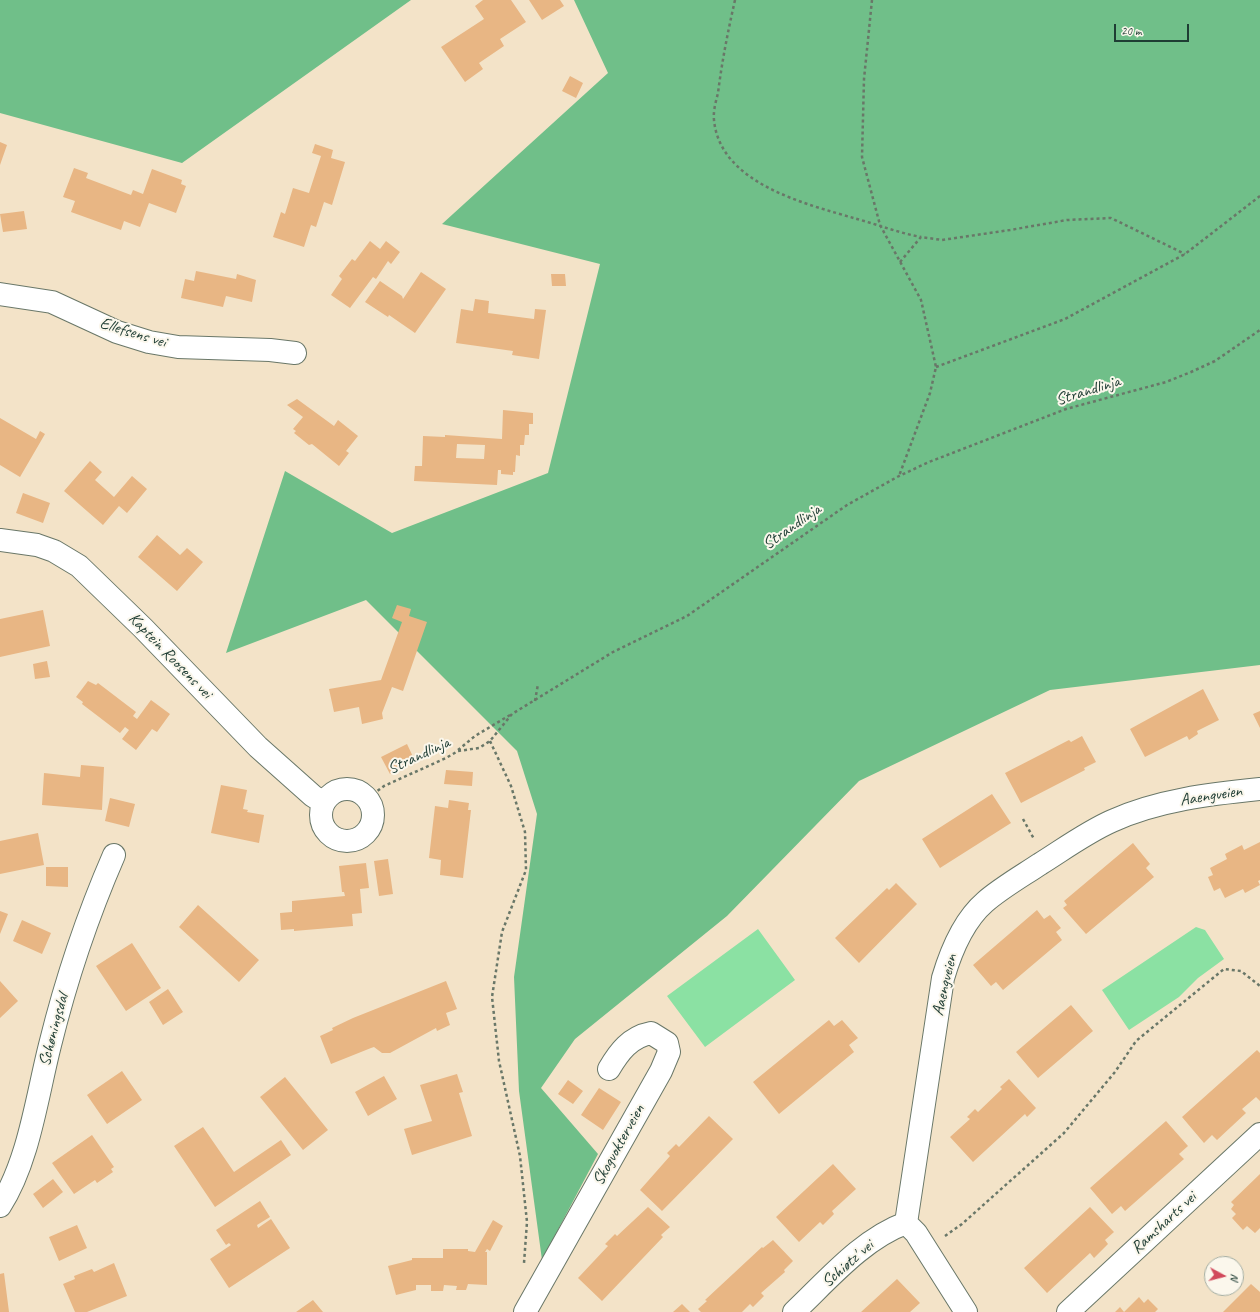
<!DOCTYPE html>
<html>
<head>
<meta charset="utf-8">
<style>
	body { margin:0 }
	#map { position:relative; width:1260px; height:1312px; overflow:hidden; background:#f3e3c8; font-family:Caveat,sans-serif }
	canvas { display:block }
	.north { position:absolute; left:1204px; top:1256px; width:40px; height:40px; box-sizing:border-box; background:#fbf7ec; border:1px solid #a3ada2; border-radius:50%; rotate:97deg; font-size:11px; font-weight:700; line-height:16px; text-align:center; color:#1f3d34 }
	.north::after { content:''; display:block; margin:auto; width:14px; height:18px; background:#d1495b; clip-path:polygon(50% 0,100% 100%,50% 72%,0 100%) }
	.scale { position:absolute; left:1114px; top:24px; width:75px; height:18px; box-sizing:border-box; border:2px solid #1f3d34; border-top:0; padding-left:5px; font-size:12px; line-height:14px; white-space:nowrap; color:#1f3d34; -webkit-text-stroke:3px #fbf7ec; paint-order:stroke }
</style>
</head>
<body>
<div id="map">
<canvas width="1260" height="1312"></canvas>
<div class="north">N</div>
<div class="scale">20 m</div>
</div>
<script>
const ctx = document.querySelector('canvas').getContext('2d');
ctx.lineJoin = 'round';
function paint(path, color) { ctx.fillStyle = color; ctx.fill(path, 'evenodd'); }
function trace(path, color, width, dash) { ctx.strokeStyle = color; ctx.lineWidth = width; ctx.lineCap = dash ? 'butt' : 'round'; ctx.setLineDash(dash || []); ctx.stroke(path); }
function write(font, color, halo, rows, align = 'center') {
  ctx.font = font + ' Caveat,sans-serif'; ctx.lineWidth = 4; ctx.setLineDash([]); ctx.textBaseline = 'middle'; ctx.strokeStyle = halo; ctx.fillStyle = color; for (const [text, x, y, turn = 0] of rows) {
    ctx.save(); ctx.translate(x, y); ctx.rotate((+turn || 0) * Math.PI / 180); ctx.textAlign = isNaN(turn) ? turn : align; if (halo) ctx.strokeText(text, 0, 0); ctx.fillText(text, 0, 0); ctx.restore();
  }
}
const green = new Path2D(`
	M1196 927 1205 930 1224 959 1198 978 1179 997 1129 1030 1102 990Z
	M758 929 795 980 705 1047 667 996Z`);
const forest = new Path2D(`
	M0 0H411L182 163 0 113Z
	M574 0H1260V665L1050 690 859 781 727 916 575 1039 541 1088 598 1154 542 1260 519 1091 514 977 537 814 517 751 366 600 226 653 285 471 392 533 548 473 600 264 442 224 608 73Z`);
const building = new Path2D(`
	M483 0H511L526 22 500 39 504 46 479 63 483 69 465 82 441 47 484 19 475 6Z
	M529 0H560L564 6 542 20Z
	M570 76 583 83 576 98 562 91Z
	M0 142 7 145 0 165Z
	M315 144 333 150 331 158 345 162 332 205 324 202 316 227 311 225 304 247 273 237 281 212 285 214 293 188 309 193 321 156 312 153Z
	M74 168 88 173 86 178 131 195 133 190 143 194 152 169 182 180 181 184 186 186 176 213 149 203 140 227 124 221 121 230 71 212 75 201 63 197Z
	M24 211 27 229 3 232 0 214Z
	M370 241 380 249 386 241 400 252 391 264 388 261 376 279 373 277 350 308 331 295 342 279 339 276 352 259 355 261Z
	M196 271 236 279 237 274 256 280 252 302 226 296 223 307 181 298 185 279 194 281Z
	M421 272 446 289 415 333 389 315 388 317 365 302 380 281 402 296 403 299Z
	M551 274H565L566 286H552Z
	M475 299 489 301 488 313 534 319 535 309 546 310 539 359 512 355 513 351 456 343 461 309 473 311Z
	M297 399 334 426 338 420 358 436 346 451 349 453 339 466 312 444 309 445 294 433 296 431 293 429 303 417 287 405Z
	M503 410 533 413V424H529V435H525L524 445H520V456L516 455 515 472H513V475L501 474V470H498L497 485 414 481 415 466H422L423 436 445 437V435L502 439ZM457 444 485 445 484 459 456 458Z
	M0 418 36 439 40 431 45 434 20 477 0 465Z
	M90 461 102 472 95 480 114 497 132 476 147 489 127 513 119 506 103 525 64 491Z
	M23 493 50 503 43 523 16 513Z
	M157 535 180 555 187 548 203 562 177 591 138 557Z
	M397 605 411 609 409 616 427 622 403 691 392 687 382 713 383 719 362 724 359 707 334 712 329 689 381 680 402 622 392 618Z
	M43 610 50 646 0 657V619Z
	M47 661 50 677 35 679 33 664Z
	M88 681 96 685 98 683 136 712 133 716 137 719 151 700 170 714 157 732 152 729 136 750 122 739 129 730 125 727 120 733 82 704 83 702 76 697Z
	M1203 689 1219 720 1197 731 1198 734 1189 740 1187 736 1145 757 1130 729Z
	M1260 711V728L1253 714Z
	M1082 736 1096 762 1084 768 1085 770 1021 803 1005 773 1069 740 1071 742Z
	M407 744 415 761 390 774 381 757Z
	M81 765 104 767 102 810 42 805 44 773 80 777Z
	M446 770 473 772 472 786 444 784Z
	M221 785 247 790 243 809 248 810 247 812 264 815 259 843 211 833Z
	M992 794 1011 823 940 868 922 839Z
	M110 798 135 804 129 827 105 821Z
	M449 800 469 803 468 810H471L463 878 440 875 441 860 429 858 435 806 448 808Z
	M38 833 44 865 0 874V841Z
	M1260 842V880L1258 881 1260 885 1245 893 1243 889 1225 898 1220 888 1214 891 1208 877 1213 875 1210 868 1227 859 1225 854 1242 845 1244 850Z
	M1133 843 1150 864 1146 868 1154 877 1086 934 1063 908 1067 905 1064 901Z
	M388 859 393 894 379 896 374 861Z
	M366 863 369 888 360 889 362 913 352 914 353 926 294 931V929L281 930 280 913 292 912V901L345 896 344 892H342L339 866Z
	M46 867H68V887L46 886Z
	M896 883 917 904 859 963 835 938 887 888 889 890Z
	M198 905 259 960 239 982 179 927Z
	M1037 910 1044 919 1050 915 1061 928 1056 932 1062 940 1003 990 996 982 991 986 973 965Z
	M0 911 8 914 0 934Z
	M22 920 51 933 42 954 13 941Z
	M132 943 161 988 126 1011 96 966Z
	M0 981 18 1001 0 1018Z
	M446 981 457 1009 446 1013 450 1025 437 1031 436 1028 390 1053H382L374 1047 371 1048 331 1064 320 1036 333 1030 332 1028 353 1018Z
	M168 989 183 1012 163 1025 149 1002Z
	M1071 1005 1093 1031 1038 1078 1016 1052Z
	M829 1020 834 1026 842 1020 858 1038 849 1045 854 1052 779 1114 753 1082Z
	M1257 1050 1260 1053V1101L1256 1097 1242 1109 1246 1113 1217 1140 1212 1135 1204 1143 1182 1117Z
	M122 1071 142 1100 107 1124 87 1095Z
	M457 1074 463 1092 459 1093 472 1136 412 1155 404 1129 432 1121 420 1085Z
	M384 1076 397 1099 368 1116 355 1092Z
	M285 1077 328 1130 303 1150 260 1097Z
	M1009 1079 1036 1108 1027 1117 1025 1114 973 1162 950 1137 970 1119 967 1117 975 1109 978 1112 1002 1089 1000 1087Z
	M568 1080 583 1091 573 1104 558 1094Z
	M599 1088 621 1102 603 1130 581 1115Z
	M709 1116 733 1139 662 1211 640 1190 670 1156 667 1153 676 1144 679 1147Z
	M1166 1121 1188 1146 1179 1154 1184 1159 1125 1211 1121 1206 1112 1214 1090 1188Z
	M203 1127 234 1172 281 1140 291 1155 215 1207 174 1146Z
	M92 1135 114 1167 111 1169 113 1172 97 1183 95 1180 74 1194 52 1163Z
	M833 1164 856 1189 832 1211 834 1214 823 1225 820 1222 799 1242 776 1217Z
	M1260 1174V1228L1255 1233 1247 1226 1243 1230 1232 1218 1236 1214 1231 1209 1234 1205 1231 1202Z
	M53 1179 63 1192 43 1208 33 1194Z
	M260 1201 270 1217 257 1225 258 1228 271 1219 290 1248 229 1288 210 1259 231 1245 229 1243 226 1245 216 1230Z
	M648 1207 670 1227 661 1235 663 1237 602 1301 578 1278 608 1246 605 1244 615 1234 617 1236Z
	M1090 1207 1114 1232 1105 1240 1108 1244 1094 1258 1090 1253 1047 1293 1024 1268Z
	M493 1220 503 1226 490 1251 487 1249 485 1252H487V1285L468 1284 466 1290H456L457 1286 444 1285 443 1291H431V1285H416V1290L396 1295 388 1266 412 1260V1258H443V1249H468V1251L475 1252Z
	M77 1225 87 1248 59 1261 49 1237Z
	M773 1240 793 1261 784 1270 785 1272 761 1293 764 1296 753 1307 750 1304 742 1312H701L698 1309 707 1301 705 1300 762 1247 763 1248Z
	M114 1263 127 1296 87 1312H75L63 1284 75 1279 74 1276 92 1269 94 1272Z
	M4 1273 9 1312H0V1274Z
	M897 1279 920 1303 910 1312H861Z
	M1251 1284 1260 1292V1312H1223Z
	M1139 1297 1144 1303 1148 1299 1158 1309 1155 1312H1115L1120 1307 1124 1312Z
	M313 1300 323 1312H296Z
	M682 1304 690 1312H673Z`);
const path = new Path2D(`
	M735 0C728 31 722 61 718 93 716 101 713 111 714 120 720 184 806 204 857 219 879 225 899 233 921 237
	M872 0 864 79 862 157 880 225 921 300 936 367 930 393 899 476
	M900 262 921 237 942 240 1010 230 1067 220 1111 218 1185 254
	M936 367 1065 319 1185 254 1260 196
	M535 701 538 684
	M490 741 511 786 525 832 526 870 502 932 492 997 499 1061 520 1156 527 1222 524 1263
	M458 750 475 736 510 715
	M368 798 384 786 446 758 458 751 479 748 490 741 512 714 613 652 687 616 847 505 899 476 929 462 1066 409 1166 382 1191 372 1215 361 1260 330
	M1023 819 1034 839
	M945 1236 962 1224 1064 1133 1115 1072 1136 1041 1224 969 1241 971 1260 986`);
const minor = new Path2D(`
	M0 294 52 302 117 332 149 342 178 347 270 350 295 353
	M0 540 37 545 54 551 79 566 143 628 258 747 313 796 324 803
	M321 815a26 26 0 1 1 52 0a26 26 0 1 1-52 0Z
	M0 1206C29 1161 37 1096 50 1045 66 980 87 917 114 855
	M906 1223 943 978C951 951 963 921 985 902 1001 888 1022 876 1040 864 1064 849 1087 832 1112 821 1158 800 1211 794 1260 789
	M906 1223 916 1233 966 1312
	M525 1312 661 1071 669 1052 667 1043 651 1033C630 1037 619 1052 609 1069
	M794 1312C827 1281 862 1239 906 1223
	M1068 1312 1260 1134`);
const streetNames = [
	["Ellefsens vei",133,333,17],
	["Strandlinja",1088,391,-17],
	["Strandlinja",792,527,-35],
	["Kaptein Roosens vei",170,656,46],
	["Strandlinja",419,756,-25],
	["Aaengveien",1211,796,-9],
	["Aaengveien",945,985,-77],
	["Schøningsdal",54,1030,-75],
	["Skogvokterveien",619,1145,-61],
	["Ramsharts vei",1164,1223,-43],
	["Schiøtz' vei",848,1264,-41]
];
paint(green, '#8be1a3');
paint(forest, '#70bf89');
paint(building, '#e8b684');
trace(minor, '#697768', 24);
trace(path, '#697768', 2.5, [3, 3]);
trace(minor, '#fff', 22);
write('17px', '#1f3d34', '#fbf7ec', streetNames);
</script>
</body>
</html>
